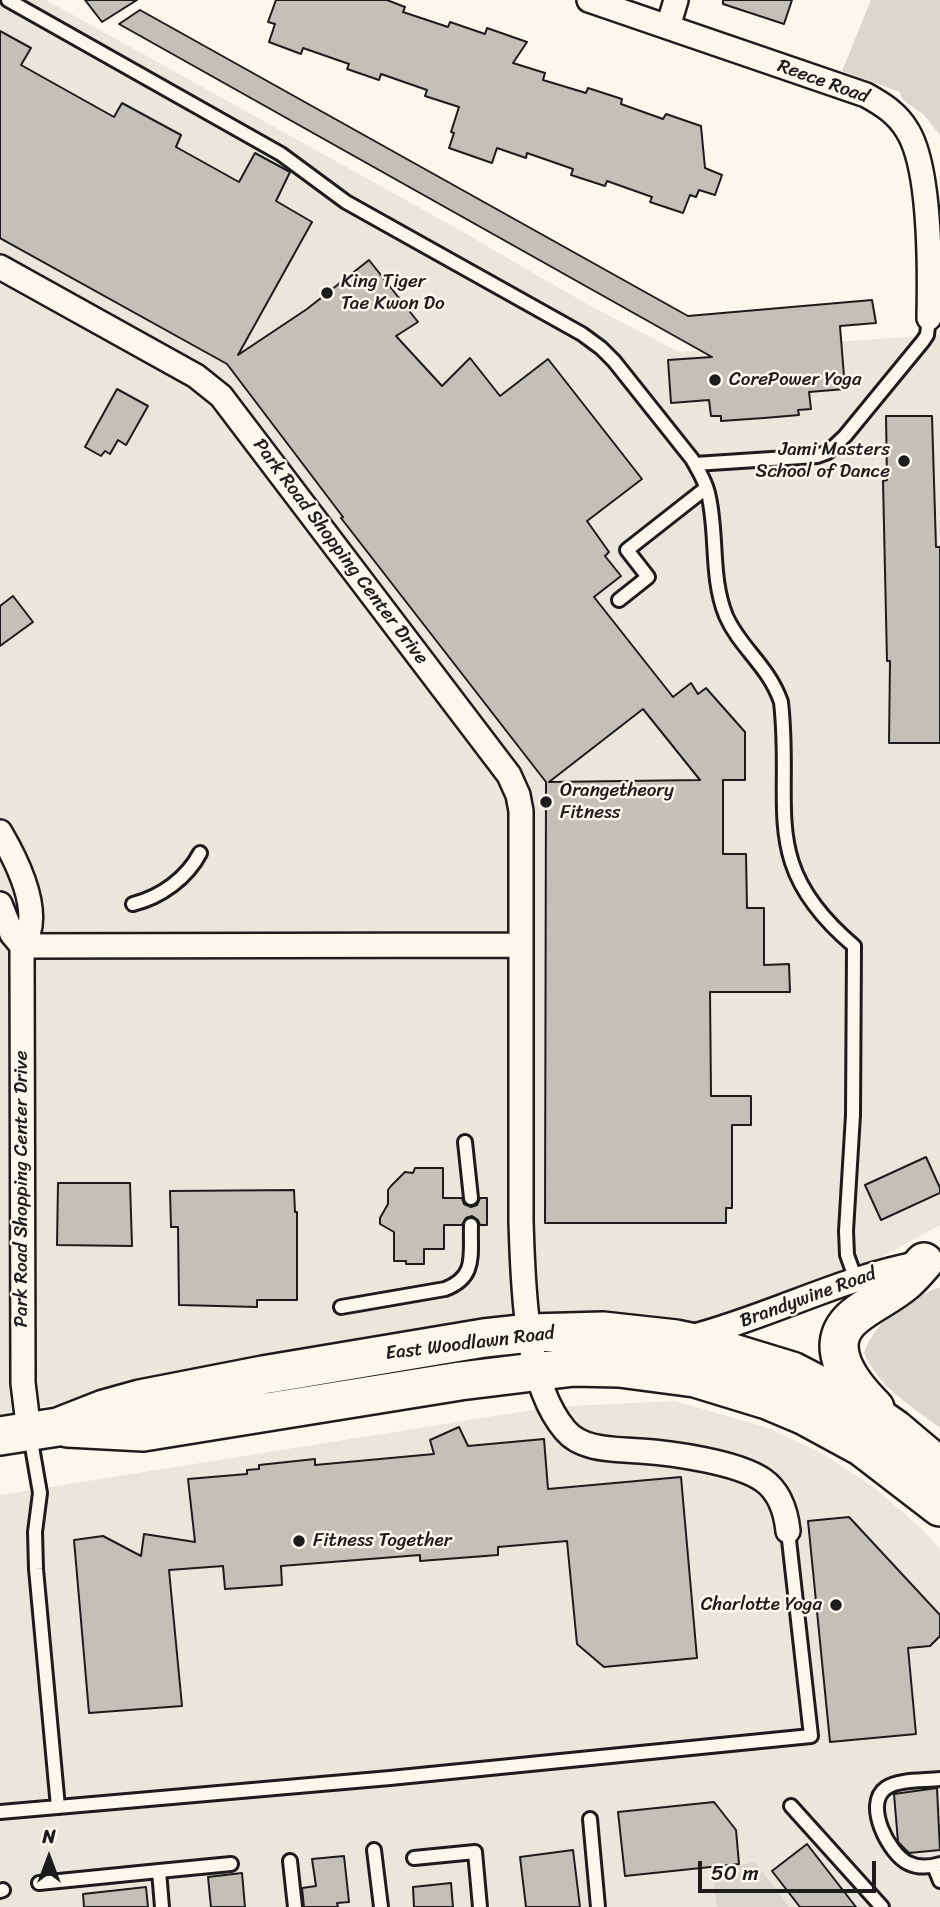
<!DOCTYPE html>
<html>
<head>
<meta charset="utf-8">
<style>
	body { margin:0 }
	#map { position:relative; width:940px; height:1907px; overflow:hidden; background:#fbf7ec; font-family:Sriracha,sans-serif }
	canvas { display:block }
	.north { position:absolute; left:14px; top:1823px; width:70px; height:70px; -webkit-text-stroke:5px #fbf7ec; paint-order:stroke; rotate:0deg; font-size:19px; font-weight:700; line-height:28px; text-align:center; color:#1c1c1c }
	.north::after { content:''; display:block; margin:auto; width:24px; height:32px; background:#1c1c1c; clip-path:polygon(50% 0,100% 100%,50% 72%,0 100%) }
	.scale { position:absolute; left:698px; top:1861px; width:178px; height:32px; box-sizing:border-box; border:4px solid #1c1c1c; border-top:0; padding-left:9px; font-size:21px; line-height:24px; white-space:nowrap; color:#1c1c1c; -webkit-text-stroke:5px #fbf7ec; paint-order:stroke }
</style>
</head>
<body>
<div id="map">
<canvas width="940" height="1907"></canvas>
<div class="north">N</div>
<div class="scale">50 m</div>
</div>
<script>
const ctx = document.querySelector('canvas').getContext('2d');
ctx.lineJoin = 'round';
function paint(path, color) { ctx.fillStyle = color; ctx.fill(path, 'evenodd'); }
function trace(path, color, width, dash) { ctx.strokeStyle = color; ctx.lineWidth = width; ctx.lineCap = dash ? 'butt' : 'round'; ctx.setLineDash(dash || []); ctx.stroke(path); }
function write(font, color, halo, rows, align = 'center') {
  ctx.font = font + ' Sriracha,sans-serif'; ctx.lineWidth = 5; ctx.setLineDash([]); ctx.textBaseline = 'middle'; ctx.strokeStyle = halo; ctx.fillStyle = color; for (const [text, x, y, turn = 0] of rows) {
    ctx.save(); ctx.translate(x, y); ctx.rotate((+turn || 0) * Math.PI / 180); ctx.textAlign = isNaN(turn) ? turn : align; if (halo) ctx.strokeText(text, 0, 0); ctx.fillText(text, 0, 0); ctx.restore();
  }
}
const built = new Path2D(`
	M0 0H46L447 223 587 304 679 352 940 335V1225L846 1277 728 1322 130 1390 0 1415Z
	M675 1401 768 1428 825 1455 876 1489 923 1530 940 1549V1907H0V1495L551 1407Z`);
const green = new Path2D(`
	M871 0H940V135L924 115 902 99 900 92 842 71Z
	M940 1287V1428C911 1405 880 1389 864 1353 875 1320 908 1299 940 1287Z
	M754 1861 789 1907H717L712 1867 747 1864Z`);
const building = new Path2D(`
	M85 0H137L102 22Z
	M276 0H387L405 7 403 12 448 27 450 22 485 34 487 28 527 42 513 63 545 73 543 80 586 93 588 88 622 99 621 104 663 119 666 114 701 126 705 168 722 175 715 195 699 190 696 197 690 195 683 213 650 202 652 197 607 181 605 186 571 175 573 169 527 153 526 158 497 148 492 163 449 148 454 133 451 132 459 107 425 96 427 90 381 74 379 80 347 69 349 64 303 48 301 54 269 42 275 24 268 22Z
	M723 0H792L784 24 723 4Z
	M140 10 688 316 872 300 876 323 840 326 845 389 809 392 811 409 798 410 799 415 764 418 721 421V416H711L709 400 671 403 668 360 712 357 119 24Z
	M0 31 31 48 21 65 114 117 122 103 181 135 176 147 239 182 255 153 290 172 276 201 312 222 238 355 307 309 369 260 418 322 396 336 442 386 470 358 500 396 548 359 642 479 587 521 609 552 605 556 621 576 594 597 673 697 691 683 698 694 706 688 745 732V780H723V854H746L747 908H764V965L789 964 790 992H710L711 1096H751V1125H732V1208H726V1223H545L546 782 341 518 343 517 227 364 0 238ZM643 709 700 780 549 782Z
	M117 389 148 406 126 445 118 440 110 454 105 451 101 456 85 447Z
	M886 416H932L936 547H940V743H889L890 661H887L883 481 887 480Z
	M13 596 33 622 0 646V606Z
	M926 1157 940 1188V1193L881 1220 865 1185Z
	M415 1168H443V1198H462L464 1204 471 1207 477 1205 480 1198H487V1225H480L478 1220 472 1216 466 1218 462 1225H444V1249H424V1264H406V1261H394V1232L380 1224V1218L388 1204V1190L391 1186 405 1172 413 1173Z
	M58 1183H130L132 1246 57 1245Z
	M294 1190 295 1212H297V1300H257V1307L179 1305 178 1227H171L170 1191Z
	M459 1427 468 1446 544 1439 548 1489 681 1477 697 1658 604 1667 577 1644 567 1541 498 1547V1555L420 1561V1555L281 1566 282 1585 225 1589 223 1566 169 1570 182 1706 89 1713 74 1540 103 1536 141 1556 144 1534 195 1542 188 1479 247 1474V1470L259 1469V1465L315 1459V1465L434 1454 430 1440Z
	M849 1517 940 1615V1636L930 1646 908 1648 916 1734 830 1742 808 1521Z
	M937 1788 940 1850 909 1853 898 1842 894 1794Z
	M714 1802 736 1830 739 1864 625 1876 618 1812Z
	M807 1844 856 1907H800L772 1871Z
	M573 1850 580 1907H526L520 1857Z
	M344 1856 349 1902 337 1903 338 1907H304L302 1888 316 1886 312 1859Z
	M242 1873 245 1907H211L208 1877Z
	M451 1883 453 1907H414L413 1887Z
	M146 1887 148 1907H84L83 1894Z`);
const lane = new Path2D(`
	M8 0 281 154 346 202 582 334 601 348 614 361 692 459C698 470 705 480 708 493 718 533 710 577 726 616 740 648 768 665 781 702 793 809 757 864 854 946L853 1115 846 1231 847 1255 856 1280
	M695 464 817 456 828 452 845 436 923 341 927 335 929 318
	M619 600 648 577 627 550 706 488
	M133 904C161 897 187 878 200 853
	M465 1142 471 1198
	M341 1307 445 1289C477 1277 470 1255 471 1225
	M30 1435 40 1493 35 1532 36 1569 58 1807
	M940 1779C924 1781 899 1779 886 1788 863 1804 889 1854 908 1863 918 1868 930 1867 940 1864
	M791 1806 882 1907
	M0 1812 390 1778 811 1736 788 1531
	M590 1819 598 1907
	M374 1850 381 1907
	M414 1858 475 1852 480 1907
	M290 1861 295 1907
	M934 1866 940 1881
	M159 1871 231 1864
	M39 1883 159 1871 162 1907
	M0 1891 3 1890`);
const street = new Path2D(`
	M589 0 866 95C882 104 897 113 907 130 931 167 930 272 929 318
	M668 27 676 0
	M0 267 196 376 221 396 509 775 518 795 521 811V1221C523 1281 524 1382 565 1430 582 1451 616 1449 640 1451 671 1453 737 1462 763 1480 780 1492 786 1512 788 1531
	M0 832C17 861 45 915 22 946L12 934 0 904
	M691 1337C769 1317 842 1277 921 1263
	M29 1432 23 1383 22 946 521 945`);
const primary = new Path2D(`
	M875 1408C852 1385 819 1345 855 1316 871 1303 890 1295 905 1282 912 1276 918 1269 924 1262
	M68 1428 143 1432 460 1381 574 1367 619 1368 695 1378 767 1400 805 1416 862 1447 940 1507
	M0 1436 58 1427 104 1409 140 1399 263 1375 484 1338 530 1333 603 1331 676 1339 710 1346 792 1371 871 1412 895 1429 940 1467`);
const markers = [
	[327,293,7,"#1c1c1c"],
	[715,380,7,"#1c1c1c"],
	[904,461,7,"#1c1c1c"],
	[546,802,7,"#1c1c1c"],
	[299,1541,7,"#1c1c1c"],
	[836,1605,7,"#1c1c1c"]
];
const streetNames = [
	["Reece Road",823,82,20],
	["Park Road Shopping Center Drive",340,552,53],
	["Park Road Shopping Center Drive",22,1189,-90],
	["Brandywine Road",808,1298,-20],
	["East Woodlawn Road",470,1344,-7]
];
const poiNames = [
	["King Tiger",341,282],
	["Tae Kwon Do",341,304],
	["CorePower Yoga",729,380],
	["Jami Masters",890,450,"right"],
	["School of Dance",890,472,"right"],
	["Orangetheory",560,791],
	["Fitness",560,813],
	["Fitness Together",313,1541],
	["Charlotte Yoga",822,1605,"right"]
];
paint(built, '#eae6dc');
paint(green, '#dad7ce');
paint(building, '#c3c0b8');
trace(building, '#1c1c1c', 2);
trace(lane, '#1c1c1c', 18);
trace(street, '#1c1c1c', 28);
trace(primary, '#1c1c1c', 42);
trace(lane, '#fbf7ec', 12);
trace(street, '#fbf7ec', 23);
trace(primary, '#fbf7ec', 37);
for (const [x, y, r, color] of markers) { const dot = new Path2D(); dot.arc(x, y, r, 0, 2 * Math.PI); ctx.fillStyle = color; ctx.fill(dot); trace(dot, '#fbf7ec', 2.5); }
write('19px', '#1c1c1c', '#fbf7ec', streetNames);
write('19px', '#1c1c1c', '#fbf7ec', poiNames, 'left');
</script>
</body>
</html>
